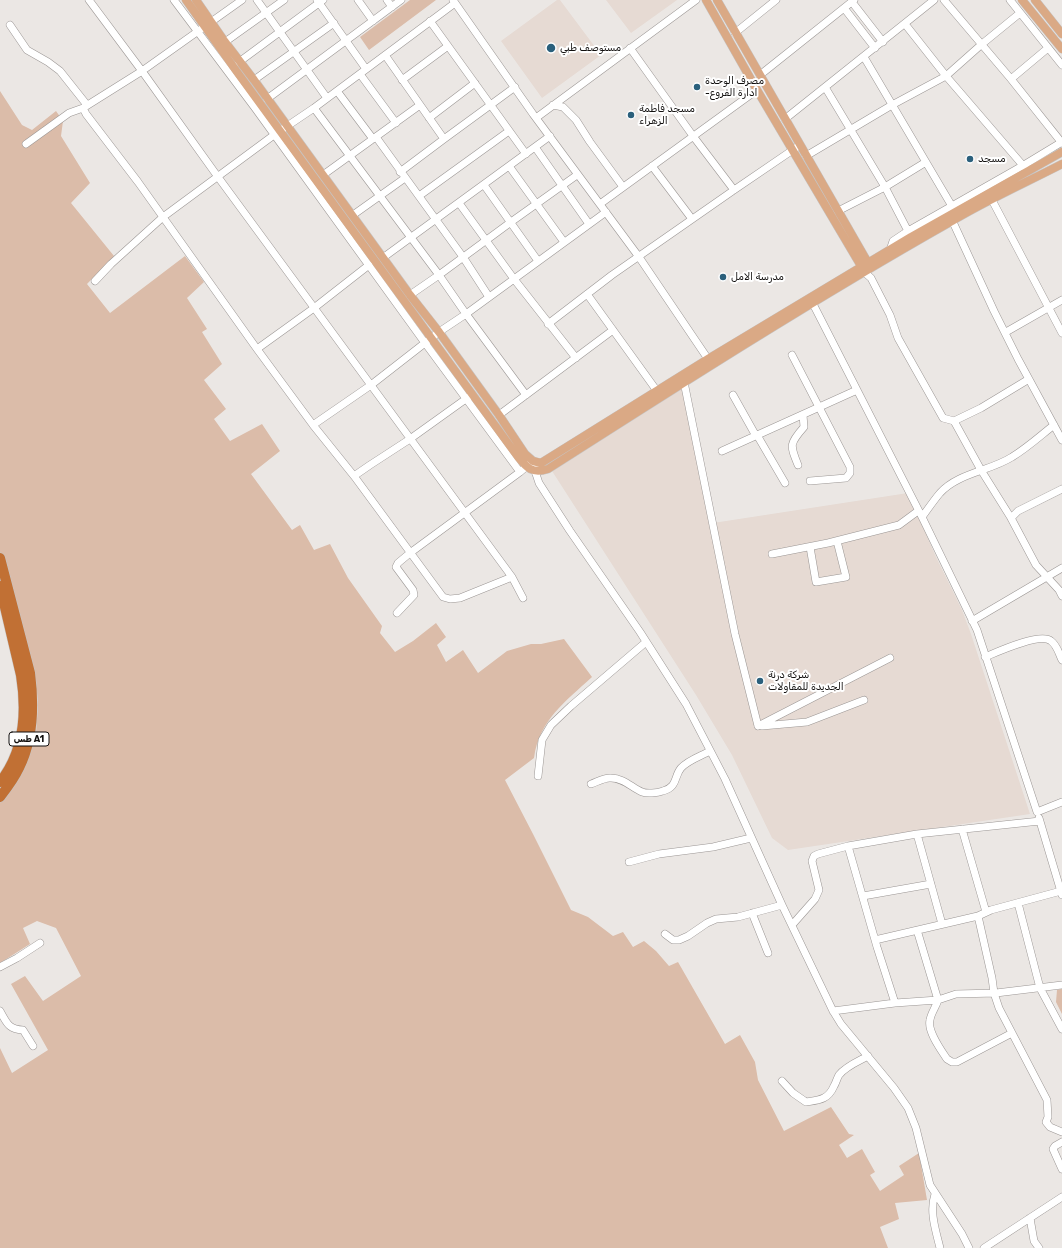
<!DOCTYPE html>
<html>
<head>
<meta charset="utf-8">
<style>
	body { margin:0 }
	canvas { display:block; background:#ebe7e4 }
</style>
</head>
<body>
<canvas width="1062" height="1248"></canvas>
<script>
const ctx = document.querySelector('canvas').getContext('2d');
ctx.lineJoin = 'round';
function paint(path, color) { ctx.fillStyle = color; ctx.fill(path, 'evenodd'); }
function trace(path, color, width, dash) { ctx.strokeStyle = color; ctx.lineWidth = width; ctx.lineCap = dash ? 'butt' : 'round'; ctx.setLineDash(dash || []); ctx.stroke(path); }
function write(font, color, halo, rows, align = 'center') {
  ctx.font = font + ' Rubik,"Noto Naskh Arabic",sans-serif'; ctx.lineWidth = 4; ctx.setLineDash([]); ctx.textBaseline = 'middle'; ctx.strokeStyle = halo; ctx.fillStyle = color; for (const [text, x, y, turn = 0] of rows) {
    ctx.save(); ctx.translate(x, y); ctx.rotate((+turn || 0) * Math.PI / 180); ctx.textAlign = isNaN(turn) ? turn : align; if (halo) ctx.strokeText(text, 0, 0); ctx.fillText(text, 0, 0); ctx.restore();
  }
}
const built = new Path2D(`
	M557 0H560L601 55 542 98 501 41Z
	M606 0H677L631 33Z
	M685 383 713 523 908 493 936 557 962 610 971 634 1030 814 788 850 772 838 732 755 696 695 552 471Z`);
const green = new Path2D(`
	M410 0H436L369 50 360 37Z
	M0 91 22 125 32 130 56 111 63 121 61 136 90 183 71 203 114 256 87 284 110 313 185 256 204 282 187 298 207 329 202 332 222 364 204 380 226 409 214 419 230 441 262 424 280 451 251 474 292 530 300 525 314 550 330 544 348 578 382 626 380 633 395 652 413 641 436 623 446 637 437 645 446 662 463 650 478 673 507 651 531 644H541L564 639 592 677C566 701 539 720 534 758L505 780 533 834 571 910 588 917 613 936 623 932 633 947 644 941 656 951 669 966 678 962 725 1044 740 1035 755 1062 758 1080 784 1131 831 1107 849 1134 854 1135 839 1145 847 1158 862 1149 875 1172 870 1175 880 1191 904 1175 899 1166 919 1153 927 1200 895 1203 899 1219 880 1227 888 1248H0V1048L12 1073 48 1050 11 984 25 976 43 1001 81 976 56 928 37 921 23 928 30 944 0 963V801L27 761 36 732 38 705 36 681 0 553Z
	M1062 989V1014L1056 1002 1057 990Z`);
const minor = new Path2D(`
	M89 0 142 71 218 177 512 577 523 598
	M174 0 255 108 425 343 520 472
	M242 0 142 71 83 108 86 114 138 182 257 349 313 425 354 476 443 597 450 599 460 598 512 577
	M257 0 327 98
	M317 0 366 69
	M358 0 373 21
	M387 0 392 7
	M453 0 533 114 639 257 708 359 713 362
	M944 0 1011 79 1062 143
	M1010 0 1062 65
	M852 2 883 42
	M844 8 875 48
	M430 21 526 154
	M905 24 946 76 1026 169
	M10 25 27 50 48 62 60 71 87 105
	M735 33 776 0
	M225 42 284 0
	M630 48 693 136 734 190
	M385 55 444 139
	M864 57 953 208
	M239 62 323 0
	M360 74 396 123
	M760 75 854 0
	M1011 79 1048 48
	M254 80 334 23
	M402 80 448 46
	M825 87 885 187 910 235
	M337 91 373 139
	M267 99 401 0
	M553 105 563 107 576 120 590 142 623 187
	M314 108 439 275 466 314 526 395
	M429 118 475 83
	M536 118 696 0
	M785 119 934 0
	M376 137 463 257 489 297
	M26 144 69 113 83 108
	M535 147 589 224
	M806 156 892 105 946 76 982 44 1020 13
	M509 166 564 242
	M652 166 692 219
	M400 172 444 139 515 87
	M323 175 420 105
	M484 185 538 261
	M419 196 509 131
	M992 200 1062 333
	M459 203 514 279 576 358
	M600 204 757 90
	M838 211 885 187 926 162
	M353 215 405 178
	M952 220 994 311 1018 359 1062 440
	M890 250 893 241 908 231 1024 165 1062 142
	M384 257 550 136
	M864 272 871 278 890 315 898 338 943 418 954 421 981 470 1011 518 1036 565 1059 590 1062 596
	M95 281 111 264 163 217 274 135 314 108 455 3
	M587 294 657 391
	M410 295 439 275 511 222 577 175
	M810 298 922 517 977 630 1037 812 1062 802
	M548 324 612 275 734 190 800 145
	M1006 332 1062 300
	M257 349 314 308 369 265
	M792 355 850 467V473L846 478 810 481
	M683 377 735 634 758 726
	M733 395 756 436
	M499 415 613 330
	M954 421 981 408 1029 379
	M313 425 371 385 439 332 466 314 606 212
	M757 435 785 483
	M722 451 857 390
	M798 465C790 445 789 444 804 427L803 415
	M536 467 535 471 539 483 570 531 640 632 686 704 725 779 782 905 833 1011 841 1024 894 1088 908 1108 916 1128 930 1185 962 1234 969 1248
	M354 476 370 465 410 439 470 396
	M922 517C928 509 934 500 940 493 958 473 990 471 1012 457 1027 448 1040 436 1054 425
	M1011 518 1018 511 1062 489
	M810 547 816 582 846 577 837 541
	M772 554 828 543 899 525 918 511
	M397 613 414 595 413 590 396 567 398 563 410 553 520 472 533 461
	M972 621 1062 568
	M985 657C997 652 1041 632 1051 641 1057 645 1059 654 1062 660
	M758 726 890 658
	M762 726 807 722 864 700
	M538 776 542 740 551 725 571 706 646 642
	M591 784C597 782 605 777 611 778 624 778 632 788 642 792 647 794 657 793 663 791 678 787 674 776 681 768 688 760 701 756 710 751
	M1039 818 1062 895
	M962 829 986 912
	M917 834 942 924
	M848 846 877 947 895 1003
	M629 862 659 854 713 847 751 838
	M863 896 931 884
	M1018 903 1040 988 1062 1029
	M752 913 768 953
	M978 916 992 978 994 993 999 1008 1047 1100 1048 1117 1046 1122 1050 1127 1062 1132
	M792 925 815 899 819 890 812 861 814 856 818 854 848 846 917 834 1040 821
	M917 930 938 1000C936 1007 931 1013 930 1020 927 1031 941 1050 947 1059L952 1062H957L1012 1033
	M665 934 673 940H679L688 936 707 923 716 919 738 917 782 905
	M875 940 978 916 991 910 1061 891
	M0 967 17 958 40 943
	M0 1011C7 1023 8 1029 23 1030L33 1046
	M833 1011 895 1003 938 1000 956 994 996 993 1062 985
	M782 1081 793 1093 806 1102C819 1100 828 1100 834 1086 836 1083 837 1078 839 1075 846 1066 859 1061 868 1056
	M1062 1142 1055 1146 1053 1149 1062 1169
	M935 1194C929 1212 936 1231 940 1248
	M1030 1218 1034 1241 1039 1248
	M984 1248 1062 1197`);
const major = new Path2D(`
	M186 0 237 72 518 457C527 468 532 474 548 469 681 384 814 299 952 221 987 200 1025 183 1062 164
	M196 0 225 42 254 80 410 295 439 332 499 415 525 454 533 461 541 463 708 359 911 237 1062 152
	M706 0 757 90 864 271
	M717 0 871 268
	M1022 0 1062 49
	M1035 0 1062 34`);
const highway = new Path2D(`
	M0 558 30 673C34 704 33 740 19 768 14 779 7 788 0 797
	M0 586 21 675C27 712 24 752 0 782`);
const markers = [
	[551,48,5,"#2b607c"],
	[697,87,4,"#2b607c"],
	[631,115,4,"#2b607c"],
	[970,159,4,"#2b607c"],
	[723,277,4,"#2b607c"],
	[760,681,4,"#2b607c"]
];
const shields = [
	[29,739,40]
];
const shieldNames = [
	["طس A1",29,739]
];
const poiNames = [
	["مستوصف طبي",560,48],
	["مصرف الوحدة",705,81],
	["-ادارة الفروع",705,93],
	["مسجد فاطمة",639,109],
	["الزهراء",639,121],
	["مسجد",978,159],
	["مدرسة الامل",731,277],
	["شركة درنة",768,675],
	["الجديدة للمقاولات",768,687]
];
paint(built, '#e6dad3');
paint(green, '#dbbca9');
trace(minor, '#9b9694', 8);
trace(major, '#c6c5c5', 9);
trace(highway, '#c6c5c5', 11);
trace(minor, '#fff', 7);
trace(major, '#daa985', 8);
trace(highway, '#c17034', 10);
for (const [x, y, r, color] of markers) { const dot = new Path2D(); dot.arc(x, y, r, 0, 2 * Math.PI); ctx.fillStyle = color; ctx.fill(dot); trace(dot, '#fff', 1.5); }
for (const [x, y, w] of shields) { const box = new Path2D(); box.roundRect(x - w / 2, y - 7, w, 14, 3); ctx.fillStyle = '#fff'; ctx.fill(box); trace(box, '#110f0e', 1); }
write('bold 9px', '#110f0e', null, shieldNames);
write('10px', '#110f0e', '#fff', poiNames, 'left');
</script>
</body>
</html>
